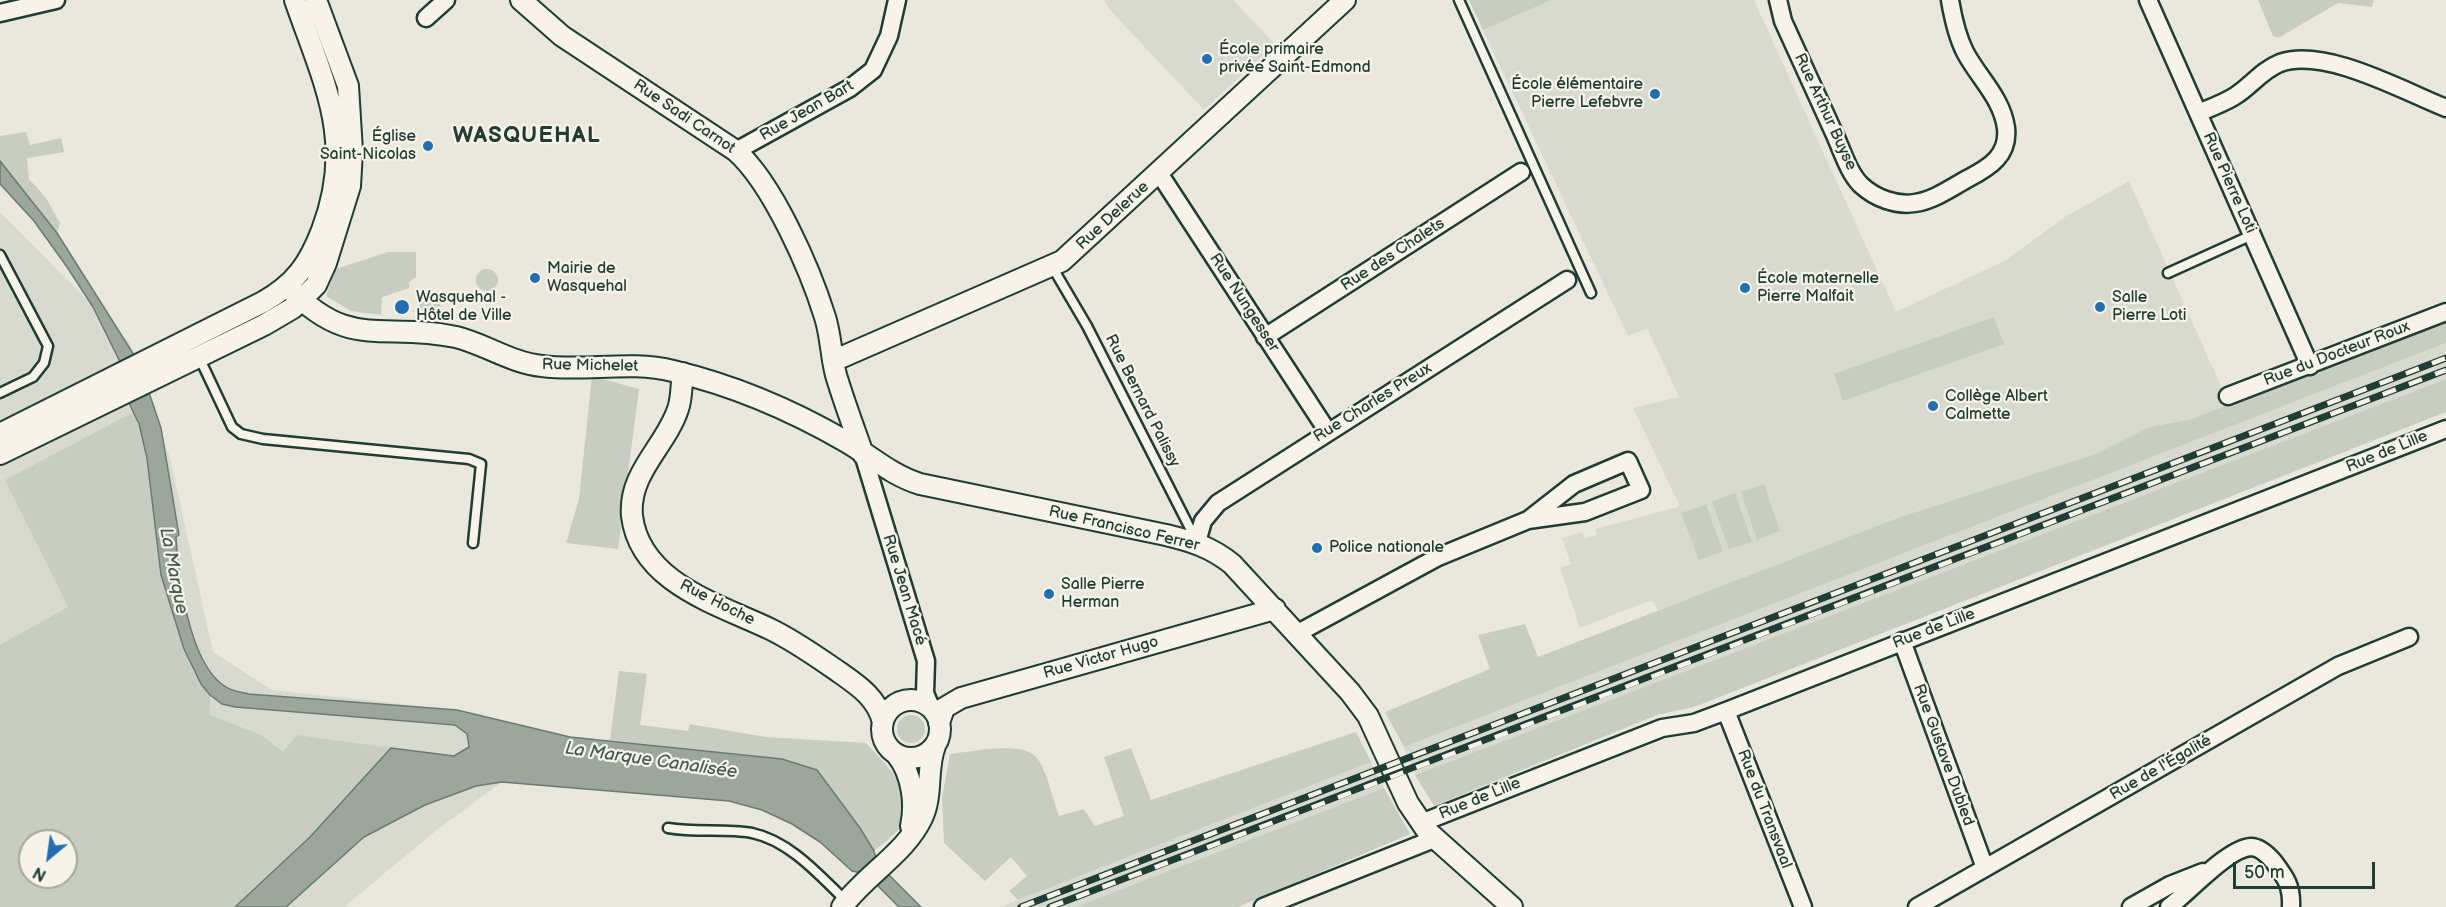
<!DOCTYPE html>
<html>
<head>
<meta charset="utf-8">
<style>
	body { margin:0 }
	#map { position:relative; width:2446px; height:907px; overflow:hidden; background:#eae8dd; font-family:"Balsamiq Sans",sans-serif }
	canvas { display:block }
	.north { position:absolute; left:18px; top:829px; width:60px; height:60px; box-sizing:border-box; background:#f7f3e8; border:2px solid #a1aaa0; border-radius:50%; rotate:209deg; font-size:16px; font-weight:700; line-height:24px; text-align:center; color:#1f3d34 }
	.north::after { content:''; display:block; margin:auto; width:21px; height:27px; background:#1f6fb2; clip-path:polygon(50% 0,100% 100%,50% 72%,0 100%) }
	.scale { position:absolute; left:2233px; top:862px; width:142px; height:27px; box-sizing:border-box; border:3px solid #1f3d34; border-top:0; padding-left:8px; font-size:18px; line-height:21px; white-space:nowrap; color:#1f3d34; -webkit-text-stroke:4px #f7f3e8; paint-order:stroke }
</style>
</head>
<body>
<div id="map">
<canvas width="2446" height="907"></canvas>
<div class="north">N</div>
<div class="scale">50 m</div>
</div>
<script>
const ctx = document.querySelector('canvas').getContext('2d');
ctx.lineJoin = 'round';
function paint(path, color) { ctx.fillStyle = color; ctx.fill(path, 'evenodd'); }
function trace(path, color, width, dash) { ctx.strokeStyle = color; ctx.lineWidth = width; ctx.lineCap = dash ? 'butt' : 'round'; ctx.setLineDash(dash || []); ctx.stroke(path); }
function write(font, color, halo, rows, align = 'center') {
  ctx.font = font + ' "Balsamiq Sans",sans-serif'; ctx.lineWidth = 4.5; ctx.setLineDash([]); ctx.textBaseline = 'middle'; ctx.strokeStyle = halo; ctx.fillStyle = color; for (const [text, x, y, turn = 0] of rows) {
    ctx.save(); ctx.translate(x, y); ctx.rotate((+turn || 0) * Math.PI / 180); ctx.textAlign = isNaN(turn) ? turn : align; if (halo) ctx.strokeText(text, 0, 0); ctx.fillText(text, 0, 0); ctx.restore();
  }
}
const built = new Path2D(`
	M1104 0H1233L1275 44 1204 110 1110 10Z
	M1549 0H1754L1896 312 2006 260 2065 217 2129 181 2229 404 2192 419 2149 427 2093 455 1658 611 1652 600 1580 628 1560 568 1571 564 1562 538 1582 532 1585 538 1597 535 1595 529 1678 507 1679 504 1633 408 1679 397 1647 328 1628 336 1483 30Z
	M0 212 129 342 170 458 213 652 272 690 457 710 502 782 438 829 344 907H0ZM30 841H66V877H30Z
	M2446 343V379L1415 775 1404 747Z
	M1371 762 1384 788 1075 907H1000Z`);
const green = new Path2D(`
	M1469 0H1551L1483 30Z
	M2258 0H2374L2372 7 2338 3 2278 38 2273 36Z
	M26 132 30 145 61 138 64 152 27 158 29 179 46 198 60 223 57 233 0 163V136Z
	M388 252H416V277L409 282V288L382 297 381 315 351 311 326 296 336 269Z
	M476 280a11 11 0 1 1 22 0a11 11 0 1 1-22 0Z
	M419 309a11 11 0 1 1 22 0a11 11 0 1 1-22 0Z
	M1994 317 2004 344 1843 401 1834 374Z
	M2446 317V343L1404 747 1385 712 1490 669 1478 635 1525 624 1538 657 1898 518 2093 455 2149 427 2192 419Z
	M592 376 639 389 618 549 566 543 579 499Z
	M2446 379V412L1694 707 1657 715 1434 806 1415 775Z
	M134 412 147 458 161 575 184 649 193 671 210 695V715L261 735 283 752 297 735 391 748 310 837 235 907H0V645L68 607 5 480ZM30 841H66V877H30Z
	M1764 484 1780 531 1757 540 1741 492Z
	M1735 493 1752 542 1729 549 1712 502Z
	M1706 505 1723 551 1699 560 1681 513Z
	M619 671 647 674 640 725 688 731 690 724 766 737 866 743C884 763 922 796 902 825 895 835 883 843 874 851L817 770 782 759 610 740Z
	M897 729a14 14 0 1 1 28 0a14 14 0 1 1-28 0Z
	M1356 732 1371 762 1018 900 1009 891 1027 876 1011 857 985 881 944 843 942 798 950 754C969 752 1025 740 1037 758 1047 771 1053 800 1059 816L1084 809 1095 826 1124 816 1104 757 1131 748 1151 800Z
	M1384 788 1410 834 1238 907H1075Z`);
const water = new Path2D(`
	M0 161 57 233 139 363 161 428 179 535 176 537C178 576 189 661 223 685 230 691 240 692 249 694L457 710 570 737 782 759 817 770 860 828 874 851 877 863 921 907H899L866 874 852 871 820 842 792 824 762 810 729 801 502 782 476 786 425 805 364 837 286 907H235L310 837 391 748 454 756 469 747 467 734 455 725 235 707 222 704 210 695 201 684 184 649 161 575 147 458 139 424 128 401 126 374 93 307 67 267 34 221 0 184Z`);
const service = new Path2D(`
	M1459 0 1591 293
	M0 255 48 346 44 363 33 377 0 393
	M2168 273 2252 235
	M1057 275 1087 326 1197 542
	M199 357 232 427 241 434 263 439 469 459 481 464 473 543
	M668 828C696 833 725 828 752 833 790 841 820 876 846 901`);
const minor = new Path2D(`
	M1778 0 1783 21C1800 58 1817 96 1834 133 1842 150 1848 172 1861 185 1875 198 1896 206 1915 203 1935 200 1952 187 1969 178 1990 167 2009 155 2006 128 2002 98 1978 77 1965 52 1957 36 1953 18 1950 0
	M2148 0 2310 366
	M0 13 56 0
	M426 18 446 0
	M2198 113C2210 108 2224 103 2235 96 2251 86 2262 70 2280 63 2325 47 2403 91 2446 108
	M736 151 850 88 873 70 889 36 897 0
	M1159 173 1328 432
	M1265 337 1521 172
	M2228 396 2446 312
	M863 454 926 661 925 693 932 710
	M1197 542 1203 521 1218 503 1567 280
	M1298 633 1438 557 1528 520 1585 512 1641 490 1628 461 1574 484 1528 520
	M1902 641 1985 868
	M1726 711 1803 907
	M1421 823 1662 728 1694 723 1726 711 2446 429
	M1263 907 1434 839
	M1917 907 2338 666 2409 637
	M2131 907 2170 885 2203 872
	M2169 907C2188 893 2228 848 2251 847 2260 847 2268 855 2274 862 2286 878 2292 886 2291 907`);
const tertiary = new Path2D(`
	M521 0 562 36 736 151C773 184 810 269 825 317 831 336 831 356 836 375 844 402 854 428 863 454
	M288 287C351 352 381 321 456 337 485 344 511 363 542 366 585 372 630 360 673 371 732 385 793 411 845 441 871 456 891 475 920 484L1166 535C1191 541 1211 547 1232 564L1350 692 1368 716 1408 803 1427 831 1512 907
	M833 361 1062 261 1345 0
	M683 373C681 385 682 398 678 409 666 446 628 473 632 516 640 583 720 605 770 629 795 641 817 657 839 672 859 686 877 698 883 722
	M0 434 263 302C295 284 309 264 322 230 356 141 324 84 295 0
	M0 454 264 325 293 308 316 285 326 263 350 186 352 151 348 86 316 0
	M882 729a29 29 0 1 1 58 0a29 29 0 1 1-58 0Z
	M939 723 944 708 961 698 1275 609
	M897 755C912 774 916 803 911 826
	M842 907C865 875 905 854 922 818 933 795 926 769 935 746`);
const rail = new Path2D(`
	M1021 907 2446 358
	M1050 907C1516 731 1980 549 2446 370`);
const markers = [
	[1207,59,6,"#1f6fb2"],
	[1655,94,6,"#1f6fb2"],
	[428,146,6,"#1f6fb2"],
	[535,278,6,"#1f6fb2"],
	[1745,288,6,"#1f6fb2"],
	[402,307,8,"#1f6fb2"],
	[2100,307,6,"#1f6fb2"],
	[1933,406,6,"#1f6fb2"],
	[1317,548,6,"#1f6fb2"],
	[1049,594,6,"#1f6fb2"]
];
const poiNames = [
	["École primaire",1219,50],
	["privée Saint-Edmond",1219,68],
	["École élémentaire",1643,85,"right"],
	["Pierre Lefebvre",1643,103,"right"],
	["Église",416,137,"right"],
	["Saint-Nicolas",416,155,"right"],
	["Mairie de",547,269],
	["Wasquehal",547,287],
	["École maternelle",1757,279],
	["Pierre Malfait",1757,297],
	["Wasquehal -",416,298],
	["Hôtel de Ville",416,316],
	["Salle",2112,298],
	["Pierre Loti",2112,316],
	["Collège Albert",1945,397],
	["Calmette",1945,415],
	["Police nationale",1329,548],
	["Salle Pierre",1061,585],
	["Herman",1061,603]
];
const streetNames = [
	["Rue Jean Bart",807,111,-30],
	["Rue Arthur Buyse",1825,112,65],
	["Rue Sadi Carnot",684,117,34],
	["Rue Pierre Loti",2229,183,66],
	["Rue Delerue",1113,216,-43],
	["Rue des Chalets",1393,255,-33],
	["Rue Nungesser",1244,303,57],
	["Rue du Docteur Roux",2337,354,-21],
	["Rue Michelet",590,366,1],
	["Rue Bernard Palissy",1142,401,63],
	["Rue Charles Preux",1373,403,-32],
	["Rue de Lille",2387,452,-22],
	["Rue Francisco Ferrer",1124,529,13],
	["Rue Jean Macé",904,590,73],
	["Rue Hoche",717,603,27],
	["Rue de Lille",1934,629,-21],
	["Rue Victor Hugo",1101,658,-16],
	["Rue Gustave Dubled",1943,755,70],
	["Rue de l'Égalité",2161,768,-30],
	["Rue de Lille",1480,799,-22],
	["Rue du Transvaal",1764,809,69]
];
const waterNames = [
	["La Marque",173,571,79],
	["La Marque Canalisée",651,761,8]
];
const districtNames = [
	["WASQUEHAL",527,136]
];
paint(built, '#d9dacf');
paint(green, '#c8ccc1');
paint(water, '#9ca69c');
trace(water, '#6a7c72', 1.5);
trace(service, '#1f3d34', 13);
trace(minor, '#1f3d34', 21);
trace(tertiary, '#1f3d34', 24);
trace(service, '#f7f3e8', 8);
trace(minor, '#f7f3e8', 16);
trace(tertiary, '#f7f3e8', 20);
trace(rail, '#1f3d34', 7);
trace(rail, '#f7f3e8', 4.5, [14]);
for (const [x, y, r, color] of markers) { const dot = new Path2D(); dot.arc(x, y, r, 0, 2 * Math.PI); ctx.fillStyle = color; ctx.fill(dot); trace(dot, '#f7f3e8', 2); }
write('16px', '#1f3d34', '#f7f3e8', poiNames, 'left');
write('16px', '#1f3d34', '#f7f3e8', streetNames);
write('italic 18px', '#445c53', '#f7f3e8', waterNames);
ctx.letterSpacing = '1.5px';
write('bold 22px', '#1f3d34', '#f7f3e8', districtNames);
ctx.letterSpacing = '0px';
</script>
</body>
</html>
